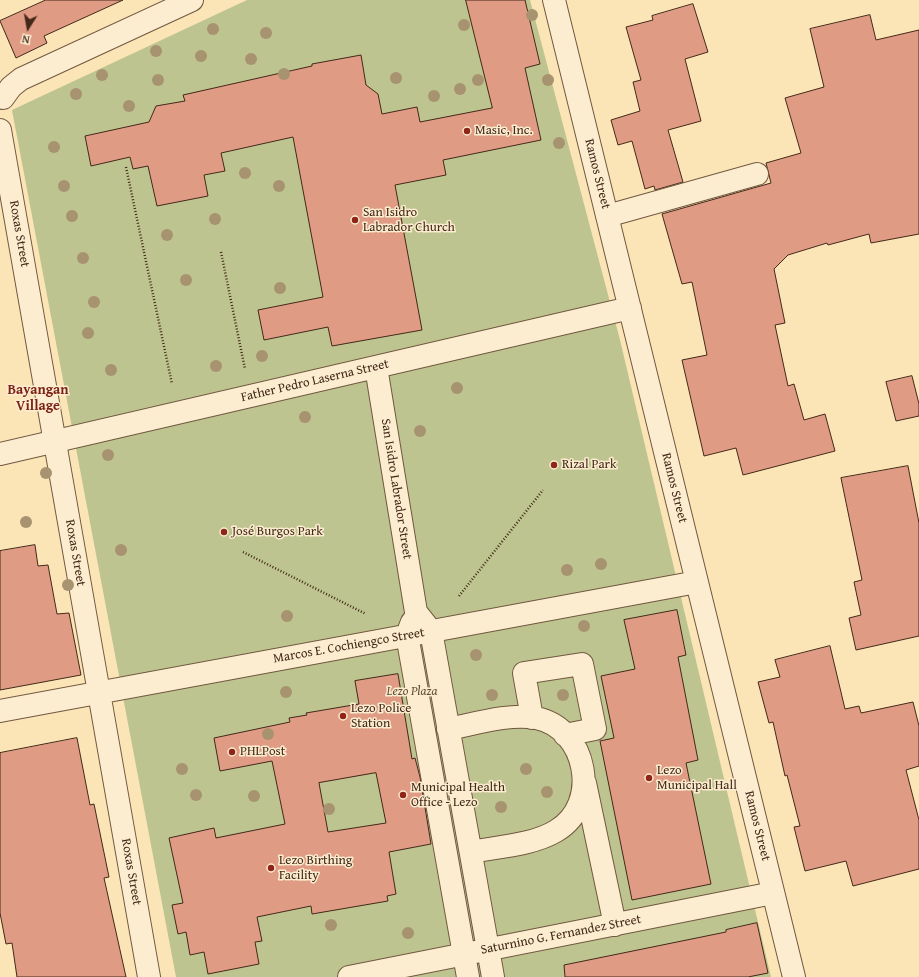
<!DOCTYPE html>
<html>
<head>
<meta charset="utf-8">
<style>
	body { margin:0 }
	#map { position:relative; width:919px; height:977px; overflow:hidden; background:#fbe4b6; font-family:"Gentium Book Plus",serif }
	canvas { display:block }
	.north { position:absolute; left:8px; top:8px; width:40px; height:40px; -webkit-text-stroke:3px #fcedd0; paint-order:stroke; rotate:191deg; font-size:11px; font-weight:700; line-height:16px; text-align:center; color:#432919 }
	.north::after { content:''; display:block; margin:auto; width:14px; height:18px; background:#432919; clip-path:polygon(50% 0,100% 100%,50% 72%,0 100%) }
</style>
</head>
<body>
<div id="map">
<canvas width="919" height="977"></canvas>
<div class="north">N</div>
</div>
<script>
const ctx = document.querySelector('canvas').getContext('2d');
ctx.lineJoin = 'round';
function paint(path, color) { ctx.fillStyle = color; ctx.fill(path, 'evenodd'); }
function trace(path, color, width, dash) { ctx.strokeStyle = color; ctx.lineWidth = width; ctx.lineCap = dash ? 'butt' : 'round'; ctx.setLineDash(dash || []); ctx.stroke(path); }
function write(font, color, halo, rows, align = 'center') {
  ctx.font = font + ' "Gentium Book Plus",serif'; ctx.lineWidth = 3; ctx.setLineDash([]); ctx.textBaseline = 'middle'; ctx.strokeStyle = halo; ctx.fillStyle = color; for (const [text, x, y, turn = 0] of rows) {
    ctx.save(); ctx.translate(x, y); ctx.rotate((+turn || 0) * Math.PI / 180); ctx.textAlign = isNaN(turn) ? turn : align; if (halo) ctx.strokeText(text, 0, 0); ctx.fillText(text, 0, 0); ctx.restore();
  }
}
const green = new Path2D(`
	M247 0H530L620 340 771 977H176L12 110Z`);
const building = new Path2D(`
	M46 0H123L44 36 47 43 16 58 0 21Z
	M466 0H525L540 64 525 68 541 140 443 160 446 175 395 185 422 330 332 346 328 327 264 340 258 310 323 297 293 137 221 153 225 171 204 175 208 196 157 206 148 166 133 169 130 157 91 166 85 136 149 122 156 106 185 101 183 95 312 66V64L361 55 366 85 378 94 382 114 417 107 420 122 492 108Z
	M693 4 708 52 685 59 701 121 668 130 683 182 655 190 654 186 645 189 632 141 618 145 611 120 640 111 633 82 641 80 626 27 653 20 652 16Z
	M870 15 876 40 919 30V234L871 243 869 234 828 245 827 243 788 255 774 269 785 323 775 325 788 386 794 384 804 420 825 414 835 451 743 475 736 448 704 456 682 360 707 355 692 282 682 284 662 214 771 183 766 163 801 153 785 98 824 87 810 29Z
	M912 376 919 404V416L896 421 886 382Z
	M908 466 919 523V636L856 650 849 618 861 615 854 582 862 580 841 478Z
	M35 545 38 566 48 565 57 614 69 613 81 675 0 690V551Z
	M677 610 686 655 678 657 698 760 686 763 711 884 632 900 600 741 614 738 601 676 635 669 624 620Z
	M830 646 845 709 859 706 861 713 913 702 919 726V766L906 770 919 820V869L853 886 846 861 805 871 794 827 800 826 787 775 785 776 773 722 769 723 758 682 780 677 775 660Z
	M398 674 412 759 415 758 420 777 431 844 389 852 396 894 387 896 388 901 312 914 311 906 257 917 262 941 255 942 259 964 208 974 204 952 190 955 186 932 178 934 172 905 183 903 169 838 214 828 216 838 285 824 272 761 220 771 214 738 290 722 289 718 307 715 306 713 359 704 355 681ZM376 773 386 823 328 832 319 783Z
	M77 738 90 805 94 804 109 877 104 878 126 977H17L12 943 6 944 0 913V753Z
	M757 923 768 973 748 977H565L564 965 726 932V930Z`);
const path = new Path2D(`
	M126 167 172 384
	M221 252 245 369
	M243 552 366 614
	M459 596 543 490`);
const minor = new Path2D(`
	M554 0 794 977
	M3 98 11 87 21 79 192 0
	M0 130 149 977
	M607 216 757 174
	M376 367 416 612 431 631 493 977
	M0 454 630 308
	M412 622 407 635 468 977
	M0 711 697 582
	M532 718 524 673 582 664 595 729 565 735
	M448 729C474 724 510 713 536 718 587 728 602 804 556 831 533 845 497 847 471 852
	M585 783 615 925
	M349 977 773 893`);
const trees = [
	[532,15],
	[464,25],
	[213,29],
	[266,33],
	[156,51],
	[201,56],
	[251,59],
	[284,74],
	[102,75],
	[396,78],
	[158,80],
	[478,80],
	[548,80],
	[460,89],
	[76,94],
	[434,96],
	[129,106],
	[559,143],
	[54,147],
	[245,173],
	[64,186],
	[279,186],
	[72,216],
	[215,219],
	[167,235],
	[83,258],
	[186,280],
	[280,288],
	[94,302],
	[88,333],
	[262,356],
	[216,366],
	[111,370],
	[457,388],
	[305,417],
	[420,431],
	[108,455],
	[46,473],
	[26,522],
	[121,550],
	[601,564],
	[567,570],
	[68,585],
	[287,616],
	[584,626],
	[476,655],
	[286,692],
	[492,695],
	[563,695],
	[268,734],
	[182,769],
	[526,769],
	[547,792],
	[196,795],
	[254,796],
	[501,807],
	[329,809],
	[331,925],
	[408,933]
];
const markers = [
	[467,131,4,"#8f2418"],
	[355,220,4,"#8f2418"],
	[554,465,4,"#8f2418"],
	[224,532,4,"#8f2418"],
	[343,716,4,"#8f2418"],
	[232,752,4,"#8f2418"],
	[649,778,4,"#8f2418"],
	[403,795,4,"#8f2418"],
	[271,868,4,"#8f2418"]
];
const poiNames = [
	["Masic, Inc.",475,131],
	["San Isidro",363,213],
	["Labrador Church",363,228],
	["Rizal Park",562,465],
	["José Burgos Park",232,532],
	["Lezo Police",351,709],
	["Station",351,724],
	["PHLPost",240,752],
	["Lezo",657,771],
	["Municipal Hall",657,786],
	["Municipal Health",411,788],
	["Office - Lezo",411,803],
	["Lezo Birthing",279,861],
	["Facility",279,876]
];
const streetNames = [
	["Ramos Street",597,174,76],
	["Roxas Street",19,234,80],
	["Father Pedro Laserna Street",315,381,-13],
	["Ramos Street",674,488,76],
	["San Isidro Labrador Street",396,489,81],
	["Roxas Street",75,553,80],
	["Marcos E. Cochiengco Street",349,646,-10],
	["Ramos Street",757,826,76],
	["Roxas Street",131,872,80],
	["Saturnino G. Fernandez Street",561,935,-11]
];
const parkNames = [
	["Lezo Plaza",412,692]
];
const neighbourhoodNames = [
	["Bayangan",38,390],
	["Village",38,406]
];
paint(green, '#bdc48f');
paint(building, '#e09b84');
trace(building, '#432919', 1);
trace(minor, '#715840', 24);
trace(path, '#432919', 2.5, [1, 2]);
trace(minor, '#fcedd0', 22);
ctx.fillStyle = '#a79370';
for (const [x, y] of trees) { ctx.beginPath(); ctx.arc(x, y, 6, 0, 2 * Math.PI); ctx.fill(); }
for (const [x, y, r, color] of markers) { const dot = new Path2D(); dot.arc(x, y, r, 0, 2 * Math.PI); ctx.fillStyle = color; ctx.fill(dot); trace(dot, '#fcedd0', 1.5); }
write('13px', '#432919', '#fcedd0', poiNames, 'left');
write('13px', '#432919', '#fcedd0', streetNames);
write('italic 13px', '#625036', '#fcedd0', parkNames);
write('bold 14px', '#7a1f14', '#fcedd0', neighbourhoodNames);
</script>
</body>
</html>
